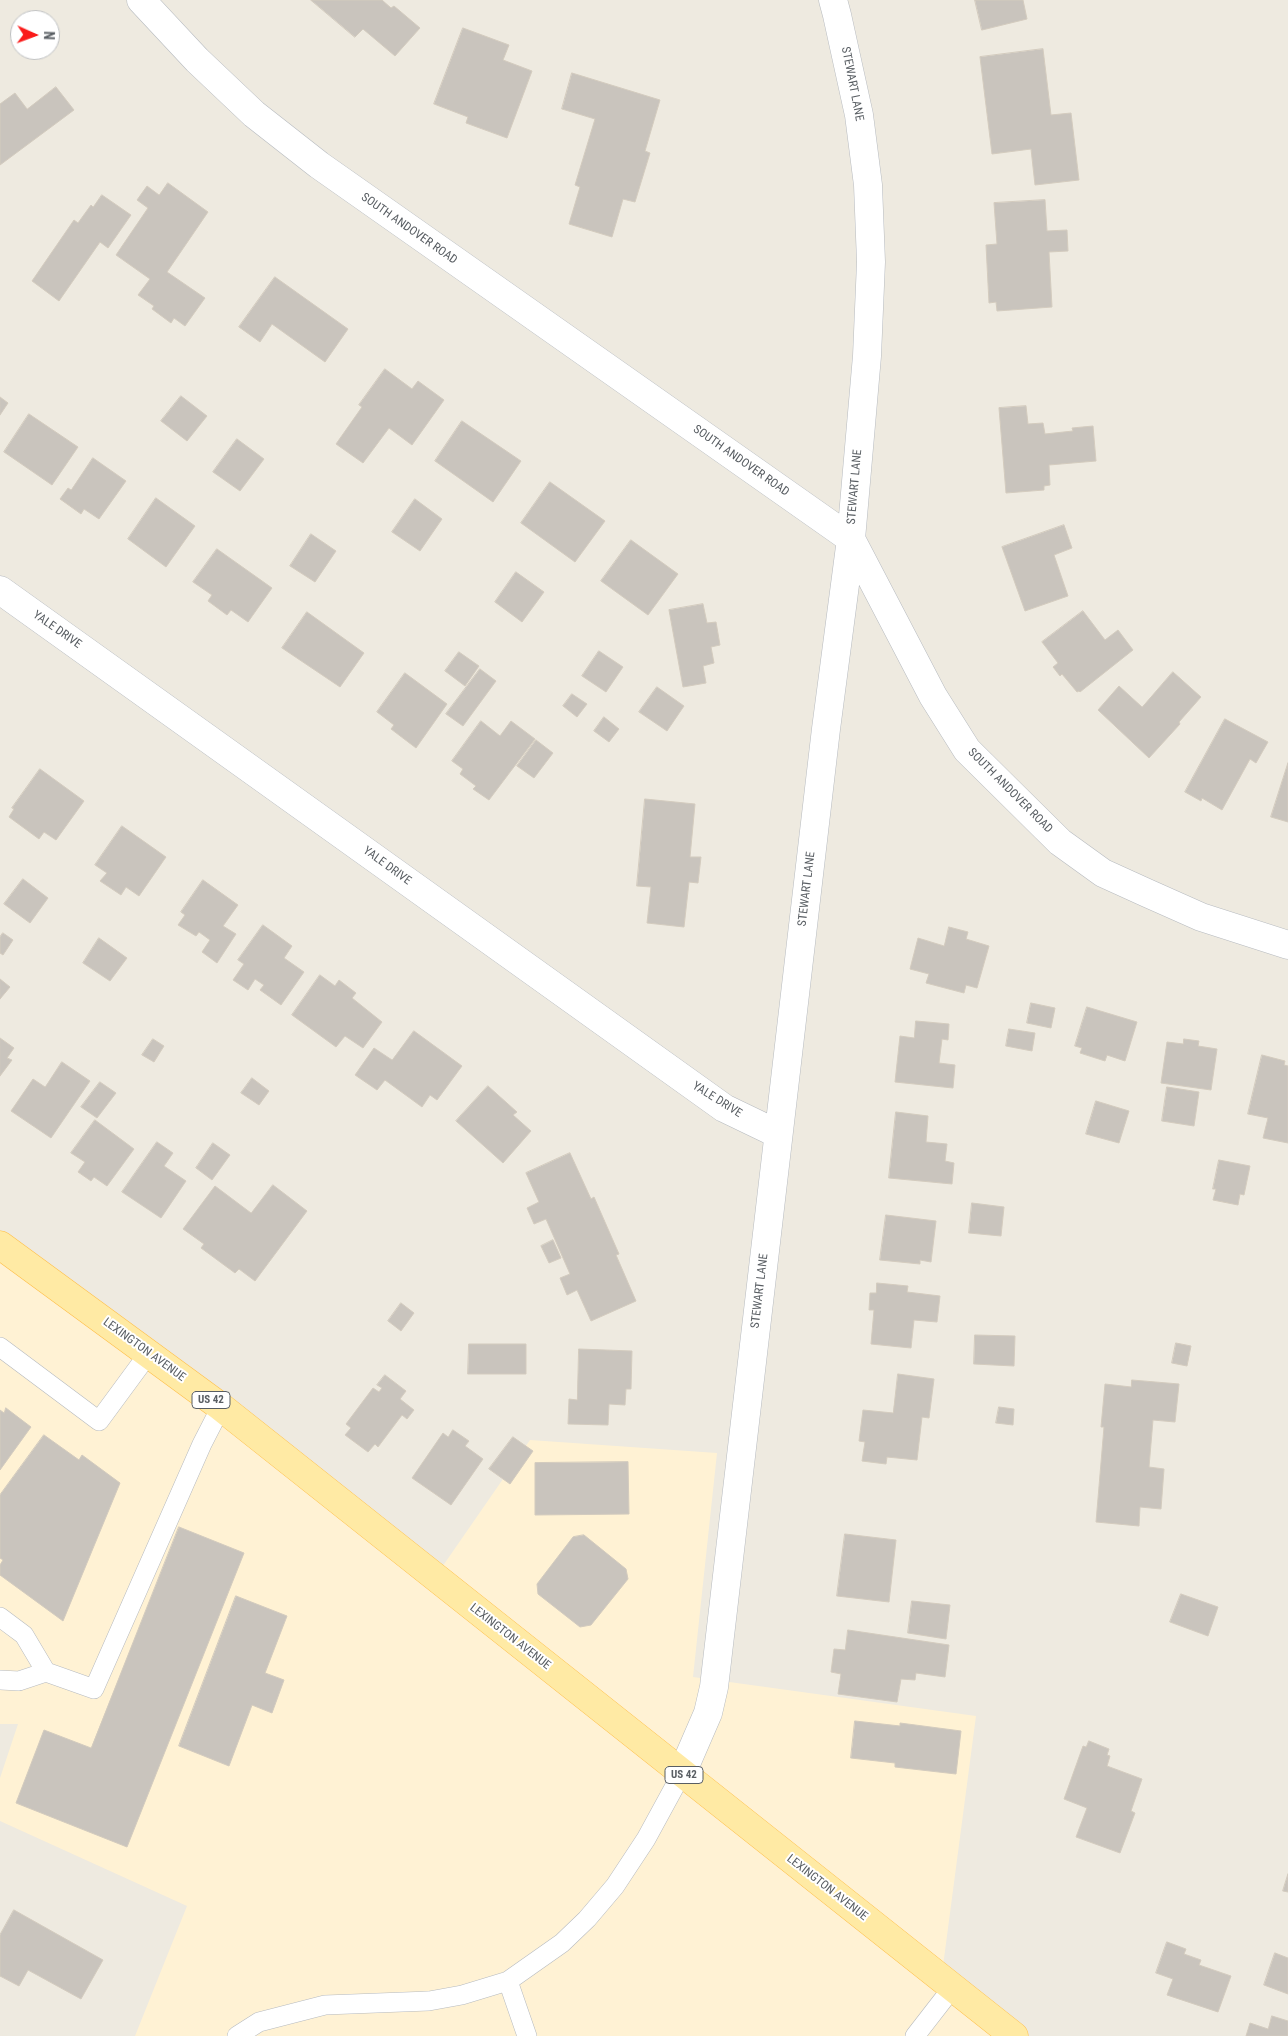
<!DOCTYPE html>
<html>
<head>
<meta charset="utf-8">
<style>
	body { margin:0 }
	#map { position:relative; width:1288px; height:2036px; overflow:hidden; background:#eeeae0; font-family:"Roboto Condensed",sans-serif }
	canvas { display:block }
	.north { position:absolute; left:10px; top:10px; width:50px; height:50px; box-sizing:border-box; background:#fff; border:1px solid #bdbfc1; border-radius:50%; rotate:92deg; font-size:14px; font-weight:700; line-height:20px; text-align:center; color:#595e63 }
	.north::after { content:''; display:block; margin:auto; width:18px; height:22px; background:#fa1b1a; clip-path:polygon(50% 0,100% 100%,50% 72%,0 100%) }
</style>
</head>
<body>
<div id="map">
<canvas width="1288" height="2036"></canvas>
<div class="north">N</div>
</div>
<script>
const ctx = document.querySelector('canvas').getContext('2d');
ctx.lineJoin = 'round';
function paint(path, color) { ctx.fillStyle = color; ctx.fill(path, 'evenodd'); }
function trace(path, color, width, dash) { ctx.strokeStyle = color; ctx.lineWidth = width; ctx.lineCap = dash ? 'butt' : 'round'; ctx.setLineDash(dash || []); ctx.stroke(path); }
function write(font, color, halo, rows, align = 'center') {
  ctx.font = font + ' "Roboto Condensed",sans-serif'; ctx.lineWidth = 4; ctx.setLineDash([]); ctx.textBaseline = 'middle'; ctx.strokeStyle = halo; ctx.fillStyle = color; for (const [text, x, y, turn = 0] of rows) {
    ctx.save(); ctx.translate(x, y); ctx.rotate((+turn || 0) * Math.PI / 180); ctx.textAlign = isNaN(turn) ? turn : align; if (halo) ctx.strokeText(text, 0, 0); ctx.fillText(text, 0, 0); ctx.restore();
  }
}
const commercial = new Path2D(`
	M0 1257 431 1583 530 1440 717 1453 693 1677 976 1716 943 1966 1027 2036H135L187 1906 0 1821V1778L18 1724H0Z`);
const building = new Path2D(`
	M311 0H382L391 8 394 6 420 28 395 56 363 29 355 37Z
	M975 0H1023L1027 19 982 30Z
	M463 28 509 45 503 60 532 71 507 138 466 123 468 117 434 104Z
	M1043 49 1051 115 1071 113 1079 180 1035 185 1031 149 992 154 980 57Z
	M572 73 660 100 645 151 650 153 635 202 623 199 612 237 569 224 580 187 575 185 595 119 562 109Z
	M56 87 74 110 0 165V104L15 93 27 109Z
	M168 183 208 212 167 272 205 298 185 326 174 318 171 323 152 309 154 306 138 295 150 279 116 255 148 208 137 200 147 186 159 195Z
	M102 195 131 215 108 248 100 242 59 301 32 281 74 220 78 223 91 205 93 207Z
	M1045 200 1047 231 1067 230 1068 251 1049 252 1052 307 997 311 996 302 989 303 986 245 997 244 994 203Z
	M275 277 348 329 325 362 272 324 260 342 239 327Z
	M385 369 412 389 418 381 444 400 412 445 389 428 363 463 336 444 362 407 359 405Z
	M181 396 207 416 187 441 161 421Z
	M0 397 8 403 0 415Z
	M1026 406 1028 424 1043 423 1045 434 1073 431 1072 428 1093 426 1096 461 1049 465 1050 485 1044 486V490L1006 493 999 408Z
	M29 414 78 447 52 485 4 452Z
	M462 421 521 461 493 502 435 461Z
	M237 439 264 459 240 491 213 472Z
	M93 458 126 481 99 519 84 509 81 514 60 499 68 488 71 490Z
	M550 482 605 521 575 562 521 523Z
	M156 498 195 526 166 567 128 539Z
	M415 499 442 519 420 551 392 532Z
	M1064 525 1072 548 1054 555 1068 596 1025 611 1002 547Z
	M311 534 336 551 315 582 290 566Z
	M631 540 678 574 648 615 601 581Z
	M217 549 272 588 248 622 231 610 227 615 208 601 212 595 193 582Z
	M516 572 544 592 522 622 495 602Z
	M703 604 707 623 716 622 720 645 711 647 714 663 703 666 706 683 683 687 669 610Z
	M1083 611 1105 640 1118 630 1133 650 1080 692 1079 691 1077 692 1062 674 1060 676 1053 667 1058 663 1042 642Z
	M307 612 364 653 340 687 282 648Z
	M599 651 623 667 606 692 582 676Z
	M459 652 479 666 465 686 445 671Z
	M480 669 496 681 463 726 446 714Z
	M1173 672 1201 697 1179 722 1180 724 1149 758 1098 710 1119 686 1142 707Z
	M405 673 447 704 416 748 391 729 394 725 377 712Z
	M657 687 684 706 667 731 639 712Z
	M572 694 587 704 577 717 563 706Z
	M604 717 619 729 609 742 594 731Z
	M1225 719 1268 742 1256 763 1250 759 1222 810 1202 798 1201 801 1185 792Z
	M481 721 500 736 511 721 535 739 489 800 473 789 476 786 460 774 463 769 452 761Z
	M536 740 553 753 534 778 517 766Z
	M1288 763V822L1271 817Z
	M40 769 84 801 56 840 44 832 39 839 9 817 14 809 12 808Z
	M645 799 695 804 690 857H701L698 883 689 882 684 927 647 923 651 887 637 886Z
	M122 826 166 857 139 896 126 887 121 895 100 881 107 873 95 865Z
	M23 879 48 898 30 923 4 904Z
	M203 880 238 905 223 926 236 934 217 963 202 952 210 940 199 932 196 936 178 925 185 915 181 912Z
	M263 925 292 946 284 958 304 972 281 1005 260 990 264 985 255 979 248 990 233 980 244 964 238 960Z
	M949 927 968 932 966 939 989 946 977 988 966 985 964 993 926 983 929 974 910 969 918 938 944 946Z
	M3 933 13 940 3 955 0 953V937Z
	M99 938 127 958 110 981 83 963Z
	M320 975 335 986 339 980 356 993 352 998 382 1022 363 1048 345 1036 336 1047 292 1015Z
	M0 979 10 987 0 999Z
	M1031 1003 1055 1008 1051 1028 1027 1023Z
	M1087 1007 1137 1022 1125 1061 1107 1055 1105 1061 1080 1053 1082 1048 1075 1046Z
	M916 1021 949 1024 948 1040 942 1039 939 1063 955 1065 953 1088 895 1082 900 1036 914 1038Z
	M1009 1029 1035 1033 1032 1051 1006 1046Z
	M414 1031 462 1066 437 1100 430 1095 422 1107 385 1080 377 1090 355 1075 374 1048 392 1060Z
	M0 1038 14 1048 7 1058 12 1060 0 1076Z
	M153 1039 164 1046 154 1062 142 1055Z
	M1184 1039 1199 1041 1198 1046 1217 1049 1211 1090 1161 1083 1167 1042 1183 1044Z
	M1262 1055 1285 1061 1284 1065 1288 1066V1143L1263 1138 1268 1118 1248 1114Z
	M62 1062 90 1081 51 1138 11 1111 33 1079 45 1087Z
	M252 1078 269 1091 259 1105 241 1093Z
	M100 1082 116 1093 97 1118 81 1107Z
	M488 1086 517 1112 513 1115 531 1131 503 1163 456 1121Z
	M1167 1087 1199 1092 1194 1126 1162 1121Z
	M1096 1101 1129 1111 1119 1143 1086 1134Z
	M896 1112 928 1116 926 1142 947 1144 945 1161 954 1163 952 1184 889 1178Z
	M95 1120 134 1149 107 1186 94 1177 91 1181 78 1172 85 1162 71 1153Z
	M157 1142 173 1153 164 1166 186 1181 161 1218 122 1192Z
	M213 1143 230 1155 212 1180 196 1168Z
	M570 1153 591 1199 594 1197 619 1254 616 1255 636 1301 591 1321 577 1290 567 1295 560 1278 570 1274 546 1219 534 1224 527 1208 539 1202 526 1173Z
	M1219 1160 1250 1166 1244 1195 1240 1194 1238 1205 1213 1200 1216 1189H1213Z
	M273 1185 307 1211 255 1281 239 1269 235 1273 201 1248 204 1244 183 1229 215 1186 251 1213Z
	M972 1203 1004 1207 1001 1236 969 1233Z
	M886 1215 936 1221 931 1262 920 1260V1264L880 1260Z
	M553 1240 561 1258 549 1263 541 1246Z
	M877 1283 908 1286 907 1292 940 1296 937 1322 914 1320 911 1348 871 1344 874 1310H869L870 1293H876Z
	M401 1303 414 1313 401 1331 388 1321Z
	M975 1335 1015 1336 1014 1366 974 1364Z
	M1176 1343 1191 1346 1187 1366 1172 1363Z
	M469 1344H526V1374H468Z
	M579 1349 632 1351 631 1389H626L625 1405 609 1404 608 1425 568 1424 569 1399 577 1400Z
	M898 1374 934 1379 929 1418 922 1417 917 1460 887 1457 886 1464 862 1461 865 1442 859 1441 863 1410 893 1413Z
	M385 1375 406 1391 400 1399 414 1410 407 1419 402 1415 378 1447 375 1444 368 1452 345 1435 351 1428 346 1424 373 1388 379 1392 382 1388 377 1385Z
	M1132 1380 1179 1384 1175 1422 1153 1420 1149 1467 1164 1469 1161 1509 1140 1507 1139 1526 1096 1522 1104 1427H1101L1105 1384 1131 1387Z
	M999 1407 1014 1409 1013 1425 996 1423Z
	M6 1408 31 1427 0 1470V1410L4 1413Z
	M453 1430 469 1441 465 1446 483 1459 451 1505 412 1478 443 1433 448 1437Z
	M44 1435 79 1460 82 1455 120 1483 63 1621 0 1575V1565L3 1560 0 1558V1495Z
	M513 1437 533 1451 510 1484 489 1469Z
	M628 1462 629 1514 535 1515V1463Z
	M179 1527 244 1553 127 1847 16 1803 44 1730 91 1748Z
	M845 1534 896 1540 889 1602 837 1596Z
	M584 1535 626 1569 628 1579 591 1625 580 1627 538 1594 537 1584 573 1537Z
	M1181 1594 1218 1607 1208 1636 1170 1622Z
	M236 1596 287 1616 265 1673 284 1680 272 1713 252 1705 229 1766 179 1746Z
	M912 1601 950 1605 946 1639 908 1633Z
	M848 1630 949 1645 945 1677 916 1673 915 1680 901 1679 897 1702 838 1694 841 1674 831 1672 834 1649 845 1650Z
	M855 1721 900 1726V1723L961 1731 956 1774 895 1767V1763L851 1758Z
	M1089 1741 1109 1749 1107 1755 1110 1756 1107 1766 1142 1779 1131 1811 1135 1813 1120 1853 1076 1837 1087 1808 1064 1799 1083 1746 1086 1747Z
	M1288 1874V1892L1283 1891Z
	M14 1910 103 1960 81 1999 28 1970 19 1986 0 1976V1935Z
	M1167 1942 1186 1949 1184 1954 1201 1960 1199 1965 1231 1976 1218 2012 1167 1995 1173 1979 1156 1973Z
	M1275 1953 1288 1958V1994L1264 1985Z
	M1272 2016 1288 2021V2036H1246L1250 2023 1268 2029Z`);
const lane = new Path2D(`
	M0 1347 99 1421 149 1353
	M0 1617 24 1635 46 1672
	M0 1680 19 1681 46 1672 94 1689 202 1444 221 1407
	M508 1981 527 2036
	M237 2036 259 2022 325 2005 429 2001 462 1995 508 1981 562 1943 587 1919 615 1886 646 1839 682 1773
	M915 2036 953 1987`);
const street = new Path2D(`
	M141 0 197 60 254 114 319 165 851 539 933 696 967 750 1060 842 1103 873 1147 893 1201 917 1288 945
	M0 590 724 1108 778 1134
	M682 1773 708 1713 714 1687 826 729 851 539 867 356 871 262 868 185 859 115 837 15 833 0`);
const primary = new Path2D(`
	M0 1245 221 1407 1014 2036`);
const shields = [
	[211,1400,38],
	[684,1775,38]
];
const shieldNames = [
	["US 42",211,1400],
	["US 42",684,1775]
];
const streetNames = [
	["STEWART LANE",852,84,79],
	["SOUTH ANDOVER ROAD",409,229,35],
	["SOUTH ANDOVER ROAD",741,461,35],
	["STEWART LANE",855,487,-85],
	["YALE DRIVE",57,630,35],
	["SOUTH ANDOVER ROAD",1010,791,45],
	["YALE DRIVE",387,866,36],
	["STEWART LANE",807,889,-83],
	["YALE DRIVE",717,1100,32],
	["STEWART LANE",760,1291,-83],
	["LEXINGTON AVENUE",144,1350,36],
	["LEXINGTON AVENUE",510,1637,38],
	["LEXINGTON AVENUE",827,1888,38]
];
paint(commercial, '#fff2d4');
paint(building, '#c9c4bd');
trace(building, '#d3cbbe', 1);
trace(lane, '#b6babf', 20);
trace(street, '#b6babf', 29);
trace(primary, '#ffbe48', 29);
trace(lane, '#fff', 19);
trace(street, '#fff', 28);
trace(primary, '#ffeaa4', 28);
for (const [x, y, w] of shields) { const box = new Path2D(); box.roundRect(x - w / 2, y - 8.5, w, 17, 4); ctx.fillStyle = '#fff'; ctx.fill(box); trace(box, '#595e63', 1); }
write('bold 11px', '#595e63', null, shieldNames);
write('12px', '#595e63', '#fff', streetNames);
</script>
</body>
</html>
